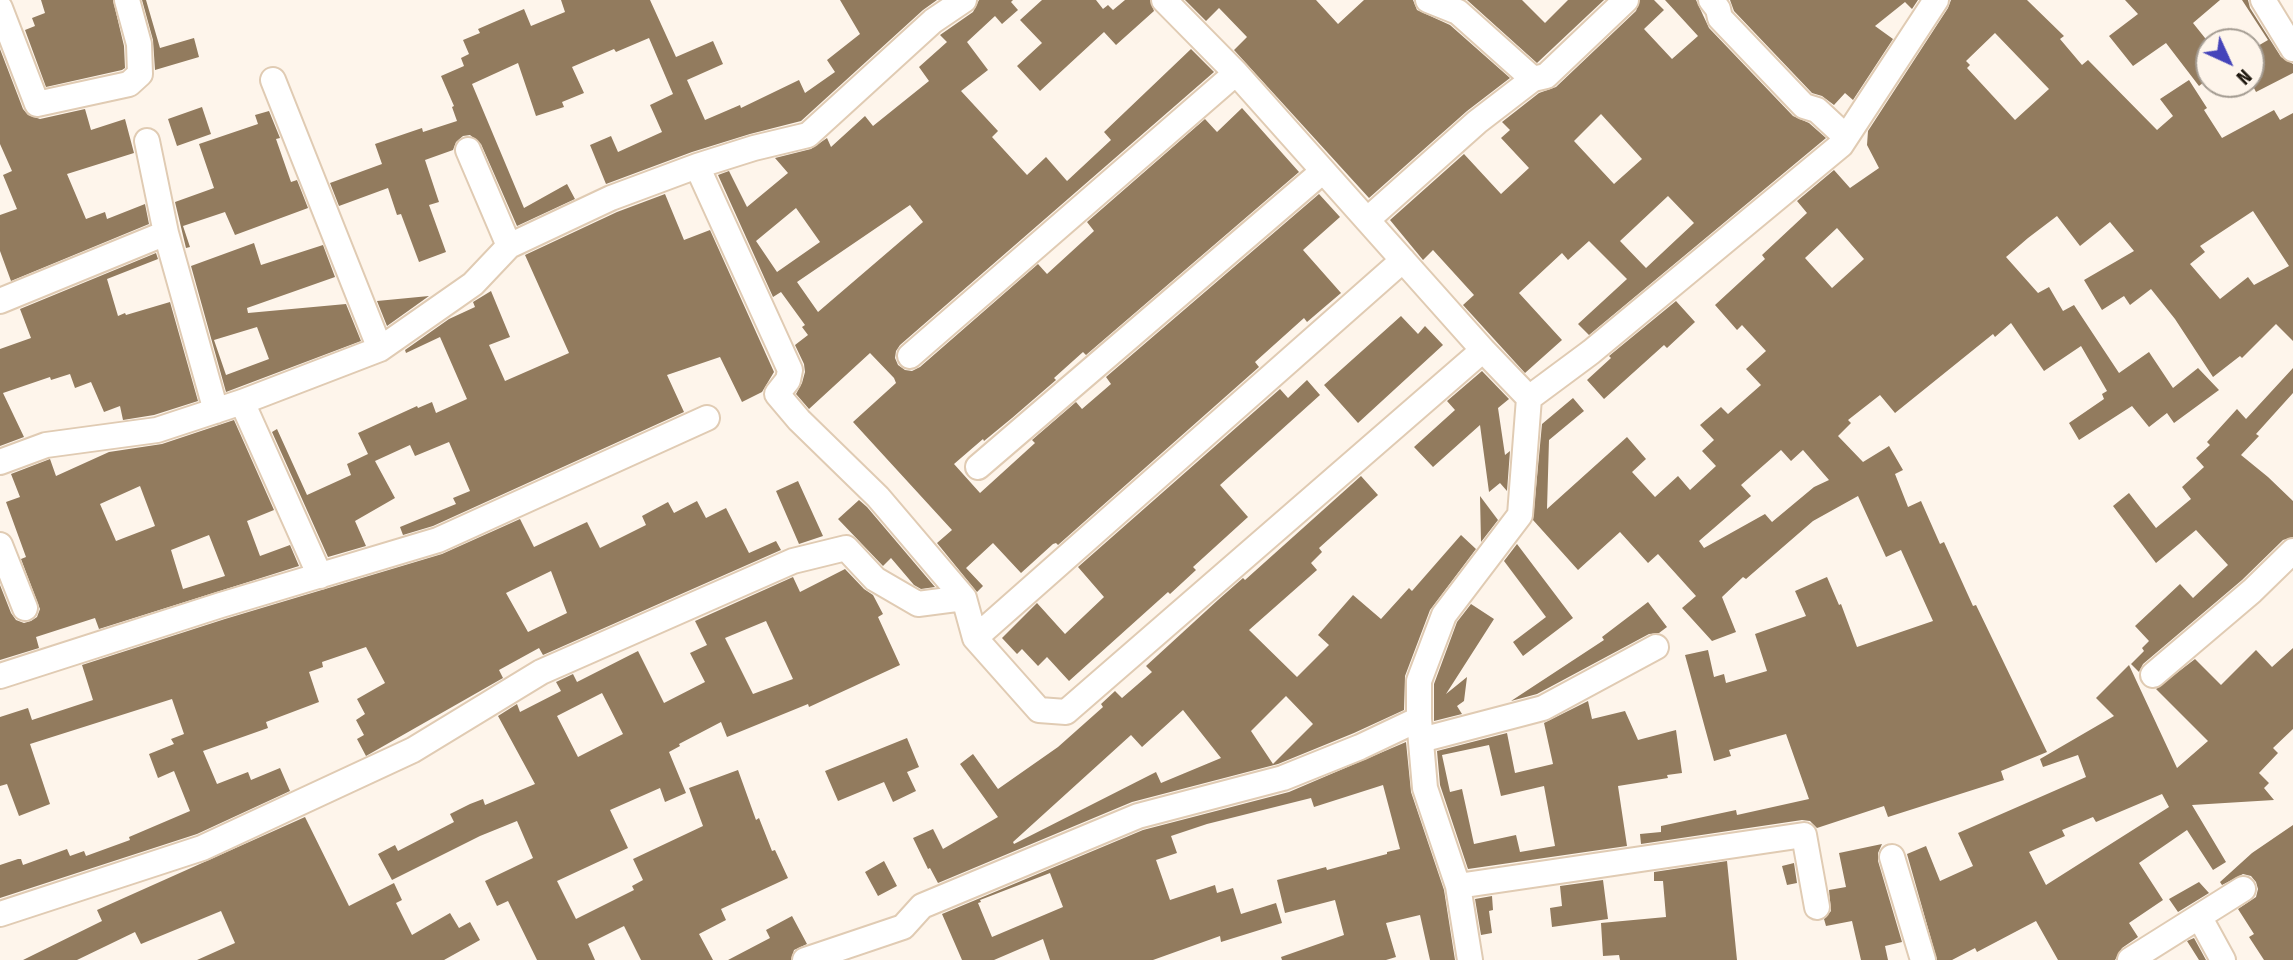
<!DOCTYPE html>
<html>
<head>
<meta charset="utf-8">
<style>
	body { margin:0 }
	#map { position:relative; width:2293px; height:960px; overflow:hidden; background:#fef5eb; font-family:"Fira Sans Condensed",sans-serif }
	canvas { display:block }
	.north { position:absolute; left:2195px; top:28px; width:70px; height:70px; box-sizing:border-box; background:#fef5eb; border:2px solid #a49c92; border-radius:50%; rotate:135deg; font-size:19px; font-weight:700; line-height:28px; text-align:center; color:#1d160d }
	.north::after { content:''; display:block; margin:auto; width:24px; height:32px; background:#4544ba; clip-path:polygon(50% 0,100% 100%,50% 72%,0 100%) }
</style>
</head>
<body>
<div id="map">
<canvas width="2293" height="960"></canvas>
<div class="north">N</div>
</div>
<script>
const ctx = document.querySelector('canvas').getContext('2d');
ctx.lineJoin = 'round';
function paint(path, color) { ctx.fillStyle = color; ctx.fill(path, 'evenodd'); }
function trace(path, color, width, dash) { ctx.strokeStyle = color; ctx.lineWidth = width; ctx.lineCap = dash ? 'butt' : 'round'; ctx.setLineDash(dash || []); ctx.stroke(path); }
const building = new Path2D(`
	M41 0H113L124 46 125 68 122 70 46 87 25 30 35 26 32 18 45 13Z
	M142 0H146L160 48 194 38 199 57 155 70 153 40Z
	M561 0H650L676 57 713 41 723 64 687 80 705 120 740 105 741 108 799 80 805 93 835 72 827 60 860 34 840 0H937L923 10 801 121 750 134 692 152 606 184 590 145 611 136 618 152 662 132 650 105 673 94 649 38 616 52 614 49 572 67 584 93 562 102 564 107 536 116 518 63 472 84 524 208 567 184 575 199 517 226 481 144 470 135 463 136 456 142 453 150 425 160 439 202 429 205 446 252 419 262 401 214 397 215 388 188 339 206 330 183 382 164 375 144 422 128 423 132 457 121 452 107 454 106 441 76 464 66 461 58 469 54 463 40 480 33 478 29 524 9 531 26 565 12Z
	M979 0H1013L1011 2 1018 10 1002 24 995 16 967 42 988 70 961 91 998 131 992 137 1027 175 1046 157 1067 181 1111 140 1104 132 1191 49 1214 72 900 345 896 351 895 358 898 365 905 370 912 371 920 367 1038 264 1047 274 1094 231 1087 222 1205 119 1217 132 1242 108 1299 172 1086 355 1083 352 1054 378 1056 380 1012 418 984 441 983 439 954 464 980 493 1035 443 1032 440 1076 402 1082 409 1111 384 1106 377 1319 194 1340 217 1303 250 1341 293 1307 322 1304 318 1255 362 1259 367 1058 545 1056 543 1053 544 1021 573 993 543 966 568 983 586 977 592 937 543 952 530 853 422 896 383 894 378 870 353 809 409 796 394 802 383 805 372 804 364 795 345 808 335 802 327 805 325 781 292 773 297 718 175 729 171 747 207 788 173 775 158 811 149 827 138 831 147 865 116 873 126 929 81 919 67 947 42 940 35 973 12ZM910 205 923 222 818 312 797 282ZM796 208 820 242 777 272 756 241Z
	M1042 0H1096L1103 9 1108 5 1113 10 1125 0H1150L1154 11 1116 45 1104 32 1040 91 1017 66 1042 43 1020 20Z
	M1185 0H1316L1338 24 1364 0H1413L1417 10 1450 25 1510 78 1467 111 1369 198 1234 50 1247 37 1219 8 1206 21Z
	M1467 0H1522L1545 23 1568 0H1604L1537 63Z
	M1640 0H1654L1664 10 1644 29 1672 59 1698 36 1665 0H1696L1709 28 1793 116 1809 123 1826 138 1589 335 1578 324 1627 279 1589 241 1568 260 1562 253 1519 293 1562 340 1525 373 1463 305 1474 295 1433 250 1423 260 1390 220 1464 154 1501 194 1529 168 1501 138 1510 130 1502 122 1539 93 1556 87 1636 11ZM1601 114 1642 159 1614 184 1574 141ZM1668 196 1694 223 1646 268 1620 241Z
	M1730 0H1918L1912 9 1905 2 1875 26 1893 39 1853 100 1845 93 1834 105 1822 96 1812 93 1734 11Z
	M1951 0H2027L2064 36 2060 39 2082 65 2088 60 2157 130 2173 116 2160 99 2189 80 2207 108 2204 110 2222 138 2274 110 2280 120 2293 113V341L2276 324 2242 358 2240 356 2213 377 2175 319 2151 289 2130 305 2124 296 2102 310 2084 280 2134 251 2110 222 2080 246 2057 216 2028 238 2006 257 2038 293 2049 287 2063 311 2074 305 2119 373 2149 352 2173 388 2198 368 2219 390 2174 423 2167 413 2149 427 2132 406 2079 440 2069 423 2104 399 2102 394 2107 391 2081 346 2044 371 2011 323 1995 337 1993 334 1895 413 1880 395 1848 420 1851 423 1838 436 1863 462 1889 446 1903 470 1895 474 1908 507 1921 501 1940 544 1944 542 1973 606 1976 605 2047 752 2001 771 2004 780 1888 817 1884 806 1817 828 1810 821 1802 820 1641 844 1640 834 1661 832V826L1736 810 1737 815 1809 799 1786 734 1729 750 1731 756 1714 761 1685 655 1708 650 1714 677 1724 674 1726 683 1767 671 1755 634 1806 616 1795 591 1827 577 1839 605 1841 604 1857 647 1933 621 1901 550 1886 557 1858 496 1813 521 1746 579 1743 577 1722 597 1736 632 1712 641 1682 608 1696 596 1658 554 1648 563 1620 532 1578 570 1533 520 1542 424 1573 398 1584 411 1549 440 1547 509 1627 437 1646 459 1632 472 1655 497 1678 476 1690 490 1716 466 1702 451 1714 440 1700 425 1721 407 1728 414 1761 385 1746 369 1766 351 1742 325 1737 330 1715 305 1765 259 1762 255 1807 213 1797 201 1834 170 1850 188 1879 168 1867 145 1868 131 1948 8ZM1995 33 2049 89 2015 120 1967 68 1970 65 1966 61ZM2253 211 2289 266 2254 285 2248 277 2220 299 2190 264 2205 252 2200 246ZM1837 228 1864 259 1832 288 1805 258ZM1781 450 1791 461 1803 450 1829 480 1814 487 1772 522 1765 514 1704 548 1699 541 1751 496 1741 485Z
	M2125 0H2220L2193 23 2209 43V78L2199 86 2166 43 2133 66 2109 36 2138 14Z
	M2242 0H2248L2250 8 2281 57 2293 64V73L2256 92 2251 82V57L2259 52 2256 47 2268 40Z
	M0 49 23 109 28 115 40 119 85 109 91 130 125 119 134 153 67 174 86 219 105 212 107 219 145 204 149 224 11 281 0 251V215L17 209 3 175 12 171 0 144Z
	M202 107 211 134 177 146 168 119Z
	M269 111 280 138 276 139 291 182 297 180 308 208 235 235 225 212 183 226 190 247 186 248 175 202 214 188 199 144 258 124 255 115Z
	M665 194 684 240 710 230 774 372 762 392 742 402 720 357 667 375 684 412 433 526 403 535 400 527 456 504 453 498 470 491 449 442 415 456 410 445 375 461 395 498 355 521 366 546 328 557 272 432 277 429 307 495 351 475 347 464 368 454 358 433 417 406 418 408 432 402 436 413 467 399 440 337 406 353 405 350 449 319 475 307 473 302 491 291 510 337 489 345 505 381 569 353 525 255 617 212Z
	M254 243 261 265 323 245 335 277 247 308 248 313 346 304 361 341 226 392 191 266ZM257 327 269 359 226 375 214 340Z
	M156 253 158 259 107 279 118 316 125 313 126 315 170 302 198 401 154 415 123 420 120 406 104 412 91 382 75 388 70 374 51 380 50 377 3 393 24 437 0 446V349L31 338 20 309Z
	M429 296 387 326 377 301Z
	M1676 301 1695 322 1667 348 1664 345 1604 399 1587 380 1611 358 1609 356Z
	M1401 316 1418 334 1425 326 1443 345 1358 423 1324 385Z
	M2293 368V393L2256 434 2259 436 2241 455 2268 477 2293 501V537L2283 540 2242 580 2143 664 2139 672 2131 664 2144 651 2142 648 2149 641 2135 626 2180 584 2193 598 2228 565 2196 530 2156 563 2113 506 2129 493 2156 528 2191 499 2182 487 2204 467 2196 458 2210 445 2207 442 2237 409 2246 419Z
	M1482 371 1509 399 1498 408 1505 455 1510 451 1507 491 1500 483 1489 492 1480 425 1433 467 1414 447 1455 410 1447 401Z
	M1307 380 1320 395 1220 485 1248 517 1193 567 1196 570 1170 594 1168 592 1069 681 1047 657 1038 666 1022 649 1017 654 1002 638 1037 603 1065 634 1104 597 1078 567 1280 389 1288 398Z
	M234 420 274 510 247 521 260 556 290 545 299 566 99 629 95 618 36 637 39 648 0 660V585L11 613 16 620 24 623 31 621 37 617 40 609 21 559 26 557 6 502 20 497 11 474 50 459 56 476 109 452 162 444ZM140 486 155 526 116 541 100 504ZM209 535 225 576 183 589 171 550Z
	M1361 476 1378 495 1319 548 1322 552 1311 563 1317 570 1249 630 1297 677 1329 645 1318 635 1353 595 1381 619 1409 588 1412 591 1461 535 1476 549 1430 610 1405 676 1404 710 1354 733 1278 764 1132 802 938 883 930 868 928 869 913 838 933 829 943 849 998 817 960 764 973 754 998 789 1058 747 1103 707 1101 704 1115 691 1122 698 1152 672 1146 666 1218 600 1243 578 1245 580ZM1286 696 1313 724 1273 764 1251 731ZM1183 710 1221 758 1161 783 1156 772 1014 844 1013 842 1131 735 1142 747Z
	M798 481 823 536 799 544 776 491Z
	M1480 496 1498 520 1481 542Z
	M859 500 867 507 935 587 921 589 914 585 891 558 883 566 838 519Z
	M697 501 706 518 726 508 749 553 776 541 781 550 543 655 539 648 499 670 503 678 366 756 357 739 364 735 356 720 365 714 357 699 385 683 366 647 322 662 323 667 309 672 319 702 266 722 268 728 203 751 217 784 248 772 251 780 280 768 290 791 197 834 0 898V865L18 859H21L23 865 67 849 70 856 84 851 86 856 130 840 129 837 190 811 174 771 158 778 149 754 174 744 171 739 184 734 172 699 30 744 50 804 19 816 7 784 0 786V717L28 708 32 720 93 700 82 665 225 619 442 554 520 519 534 547 587 522 600 548 646 525 642 516 668 502 674 513ZM551 571 567 613 528 632 506 593Z
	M1517 544 1573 618 1523 656 1513 642 1546 617 1504 561Z
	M845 569 864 589 873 595 883 614 878 617 900 665 809 707 808 704 727 737 721 722 679 744 680 746 669 752 686 793 665 802 660 788 610 810 628 848 557 881 576 919 634 890 632 886 643 880 633 859 703 826 689 788 738 770 756 820 759 818 772 851 775 850 788 878 721 909 726 920 699 934 713 960H641L624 926 588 944 595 960H537L508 901 497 906 485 881 533 858 517 821 480 836 392 880 378 854 395 845 398 851 454 822 450 814 470 804 483 799 485 805 535 784 498 716 517 704 520 712 561 691 556 682 573 674 577 682 638 651 664 703 705 682 690 653 707 645 695 621 793 577 800 592ZM766 621 793 679 753 694 725 638ZM602 693 623 734 578 757 557 716Z
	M1648 602 1667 627 1659 633 1649 634 1537 694 1511 701 1604 640 1602 637Z
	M1471 604 1494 619 1446 694 1467 677 1464 701 1457 706 1462 714 1434 721V684L1457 622Z
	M2293 648V729L2273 748 2278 753 2259 773 2269 783 2264 788 2274 800 2192 805 2226 862 2213 870 2187 830 2139 863 2163 900 2129 923 2138 937 2122 948 2115 960H2058L2036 921 1977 952 1975 948 1952 960H1937L1907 854 1926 846 1940 881 1973 866 1958 833 2086 777 2078 755 2043 767 2040 759 2114 716 2096 698 2129 665 2177 768 2208 741 2156 689 2195 659 2221 685 2256 650 2272 667ZM2162 794 2169 807 2046 885 2029 852 2065 836 2062 830 2093 817 2096 822Z
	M1588 701 1592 719 1625 711 1638 740 1676 730 1682 773 1667 775 1668 778 1618 786 1627 846 1468 869 1440 785 1437 751 1507 733 1515 773 1553 764 1544 723ZM1489 745 1501 796 1544 786 1555 846 1520 852 1516 835 1474 844 1462 789 1450 792 1442 755Z
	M907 738 919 767 907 772 916 791 893 802 884 782 838 801 825 771Z
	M1406 742 1411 792 1444 890 1455 960H1430L1420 915 1386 923 1396 957 1386 960H1282L1281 957 1344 935 1335 900 1285 913 1277 880 1326 867 1327 870 1387 854V852L1400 849 1383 785 1314 807 1311 798 1207 824 1171 836 1177 853 1156 860 1170 900 1215 885 1217 893 1233 888 1241 914 1276 903 1282 923 1221 942 1220 936 1153 960H1050L1043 939 994 960H962L942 914 1143 830 1289 792ZM1050 873 1063 907 992 937 978 903 981 902 980 900Z
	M305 817 349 906 394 883 402 900 396 903 412 935 450 913 459 928 470 922 480 940 444 960H197L235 943 221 911 141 944 135 932 77 960H23L102 921 97 910Z
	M2293 825V960H2264L2249 937 2254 934 2238 909 2256 897 2258 889 2256 882 2251 876 2243 874 2222 885 2220 882 2252 853Z
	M1882 844 1878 853V861L1902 942 1885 946 1888 960H1861L1852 921 1826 926 1824 919 1831 911 1829 890 1846 887 1839 853Z
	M884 861 897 886 878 896 865 872Z
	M1727 861 1737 960H1620L1619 955 1603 956 1601 923 1666 917 1663 881H1654V872Z
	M1794 863 1797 883 1787 885 1782 866Z
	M1603 880 1608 919 1552 927 1550 908 1562 906 1560 886Z
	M2199 882 2209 893 2178 912 2169 899Z
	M1492 896 1493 910 1489 911 1492 933 1481 935 1475 899Z
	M792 916 807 944 794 950 791 960H728L770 938 766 930Z
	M2194 938 2206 960H2199L2187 941Z`);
const minor = new Path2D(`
	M1164 0 1236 73 1483 350
	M1428 0 1458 12 1533 79
	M1711 0 1718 9 1720 18 1804 106 1817 110 1846 137
	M2263 0 2293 49
	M0 8 37 104 129 84 140 74 139 44 127 0
	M273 80 380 349
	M147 141 166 233 216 411
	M468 150 509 246
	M697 166 790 370 788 380 777 394 799 420 878 497 964 598 975 638 1039 710 1066 712 1483 350 1529 398 1520 515 1444 615 1419 681V719L1425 788 1458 886 1470 960
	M1367 220 1477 122 1533 79 1546 76 1626 0
	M0 301 166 233
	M910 356 1236 73
	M1529 398 1591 352 1841 145 1936 0
	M242 402 320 576
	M0 462 46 445 157 430 242 402 380 349 473 284 509 246 611 198 697 166 754 148 808 135 933 21 964 0
	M978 467 1323 171
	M0 545 25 608
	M975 638 1403 260
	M2153 675 2252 591 2293 551
	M0 676 221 605 438 540 707 418
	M1421 740 1543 708 1656 647
	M1892 857 1923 960
	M1458 886 1804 835 1817 907
	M0 914 202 848 413 750 541 672 793 561 846 548 875 579 918 604 964 598
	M2200 918 2223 960
	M805 960 903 927 922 906 1138 816 1283 778 1360 747 1419 719
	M2130 960 2243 889`);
paint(building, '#927b5e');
trace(minor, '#e0cbb3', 28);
trace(minor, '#fff', 24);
</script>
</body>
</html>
